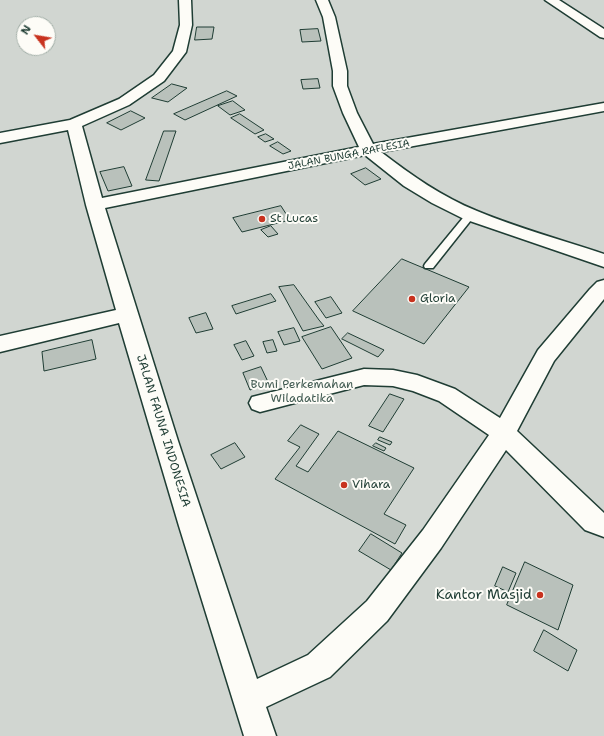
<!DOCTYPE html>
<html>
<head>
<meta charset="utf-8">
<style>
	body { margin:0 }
	#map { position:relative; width:604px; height:736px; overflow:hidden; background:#f4f4ef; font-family:"Shantell Sans",sans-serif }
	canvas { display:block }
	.north { position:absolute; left:16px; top:16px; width:40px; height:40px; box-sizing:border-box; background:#fdfcf7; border:1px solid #a4b0a9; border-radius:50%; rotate:301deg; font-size:11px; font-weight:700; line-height:16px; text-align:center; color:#1f3d34 }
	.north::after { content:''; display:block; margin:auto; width:14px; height:18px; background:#c8321e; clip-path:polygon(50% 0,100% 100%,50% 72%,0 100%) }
</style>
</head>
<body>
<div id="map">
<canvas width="604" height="736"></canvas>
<div class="north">N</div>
</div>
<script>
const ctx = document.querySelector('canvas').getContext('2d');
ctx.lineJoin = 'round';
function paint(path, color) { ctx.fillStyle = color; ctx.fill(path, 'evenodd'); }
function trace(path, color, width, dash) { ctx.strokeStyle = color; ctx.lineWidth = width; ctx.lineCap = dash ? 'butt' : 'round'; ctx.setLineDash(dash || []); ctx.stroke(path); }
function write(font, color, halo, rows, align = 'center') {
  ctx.font = font + ' "Shantell Sans",sans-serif'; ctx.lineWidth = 4; ctx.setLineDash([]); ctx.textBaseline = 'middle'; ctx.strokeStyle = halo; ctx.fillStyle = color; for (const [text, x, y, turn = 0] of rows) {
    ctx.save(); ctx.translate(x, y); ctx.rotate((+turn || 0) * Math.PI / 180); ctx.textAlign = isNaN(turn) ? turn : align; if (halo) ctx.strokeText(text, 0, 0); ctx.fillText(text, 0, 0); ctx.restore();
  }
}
const green = new Path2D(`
	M0 0H604V736H0ZM24 24H48V48H24Z`);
const building = new Path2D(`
	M197 27H214L212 39 195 40Z
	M318 29 321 41 302 42 300 30Z
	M318 79 320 88 303 89 301 80Z
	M172 84 187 88 168 102 152 98Z
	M227 91 237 96 185 120 174 114Z
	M233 101 245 110 230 115 218 106Z
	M131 111 145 118 121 130 107 123Z
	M240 114 264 130 255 134 231 118Z
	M164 131H176L159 181 146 180Z
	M266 134 274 139 265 142 258 137Z
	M278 142 291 151 283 154 270 146Z
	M124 167 132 186 108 191 100 172Z
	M366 168 381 179 365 185 351 174Z
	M281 206 290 220 242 232 233 218Z
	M271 226 278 234 268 237 261 230Z
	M402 259 469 287 424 344 353 311Z
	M294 285 319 320 324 326 303 331 279 287Z
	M271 294 276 301 236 314 232 306Z
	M331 297 342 313 326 318 315 302Z
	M206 313 213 329 196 333 189 318Z
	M331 327 352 358 322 369 302 337Z
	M294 328 300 341 284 345 278 332Z
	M348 333 384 350 378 357 342 339Z
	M92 340 96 359 44 371 42 352Z
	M273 340 277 351 267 353 263 342Z
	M246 341 254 356 242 360 234 345Z
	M261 367 269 384 250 390 243 373Z
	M390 394 404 399 383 432 369 426Z
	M301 425 319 434 296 466 308 472 338 431 414 468 384 514 406 525 395 544 275 479 300 447 288 441Z
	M380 437 392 442 390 445 378 440Z
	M235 443 245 457 221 469 211 455Z
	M376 443 386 448 384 451 373 446Z
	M371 534 402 553 391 570 359 551Z
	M525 562 573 585 558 630 507 605Z
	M503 567 516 573 508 592 495 586Z
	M544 630 577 650 568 671 534 651Z`);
const service = new Path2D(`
	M470 212 475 215 433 268H425L424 266 425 264 467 213Z`);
const minor = new Path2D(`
	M179 0H191L192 25 186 52 164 81 129 105 82 126 102 198 359 147 343 113 333 86V71L323 17 316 0H328L335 17 347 71V86L357 113 373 144 604 103V111L381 152C411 175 442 197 477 211 518 228 562 240 604 254V267L464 219 432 203 404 186 365 155 105 208 178 441 257 679 308 655 367 601 423 530 489 435 439 401 413 391 393 386 364 385 260 412 252 409 249 403 252 397 364 369 393 370 417 375 455 389 500 418 538 350 590 289 597 282 604 280V299L554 361 517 431 604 513V537L585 530 506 450 441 548 387 621 330 677 266 707 276 736H244L179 526 119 323 0 352V336L116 310 86 205 68 130 0 143V133L70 120 119 99 154 75 173 51 180 25Z
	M545 0H559L604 29V38L600 37Z`);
const markers = [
	[262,219,4,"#c8321e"],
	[412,299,4,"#c8321e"],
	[344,485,4,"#c8321e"],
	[540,595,4,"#c8321e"]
];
const farStreetnames = [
	["JALAN BUNGA RAFLESIA",349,155,-11]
];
const poiNames = [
	["St Lucas",270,219],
	["Gloria",420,299],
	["Vihara",352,485]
];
const parkNames = [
	["Bumi Perkemahan",302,385],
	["Wiladatika",302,399]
];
const streetNames = [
	["JALAN FAUNA INDONESIA",163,431,73]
];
const nearPoinames = [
	["Kantor Masjid",532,595]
];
paint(green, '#d1d6d1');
paint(building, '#b9c1bb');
trace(building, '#1f3d34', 1);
trace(service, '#1f3d34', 3);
trace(minor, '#1f3d34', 3);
paint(service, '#fdfcf7');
paint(minor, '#fdfcf7');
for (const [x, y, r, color] of markers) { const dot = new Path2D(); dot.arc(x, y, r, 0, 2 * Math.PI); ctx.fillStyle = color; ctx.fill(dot); trace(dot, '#fdfcf7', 1.5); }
write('10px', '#1f3d34', '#fdfcf7', farStreetnames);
write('12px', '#1f3d34', '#fdfcf7', poiNames, 'left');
write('12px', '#435c53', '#fdfcf7', parkNames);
write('12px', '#1f3d34', '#fdfcf7', streetNames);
write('14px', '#1f3d34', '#fdfcf7', nearPoinames, 'right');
</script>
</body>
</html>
